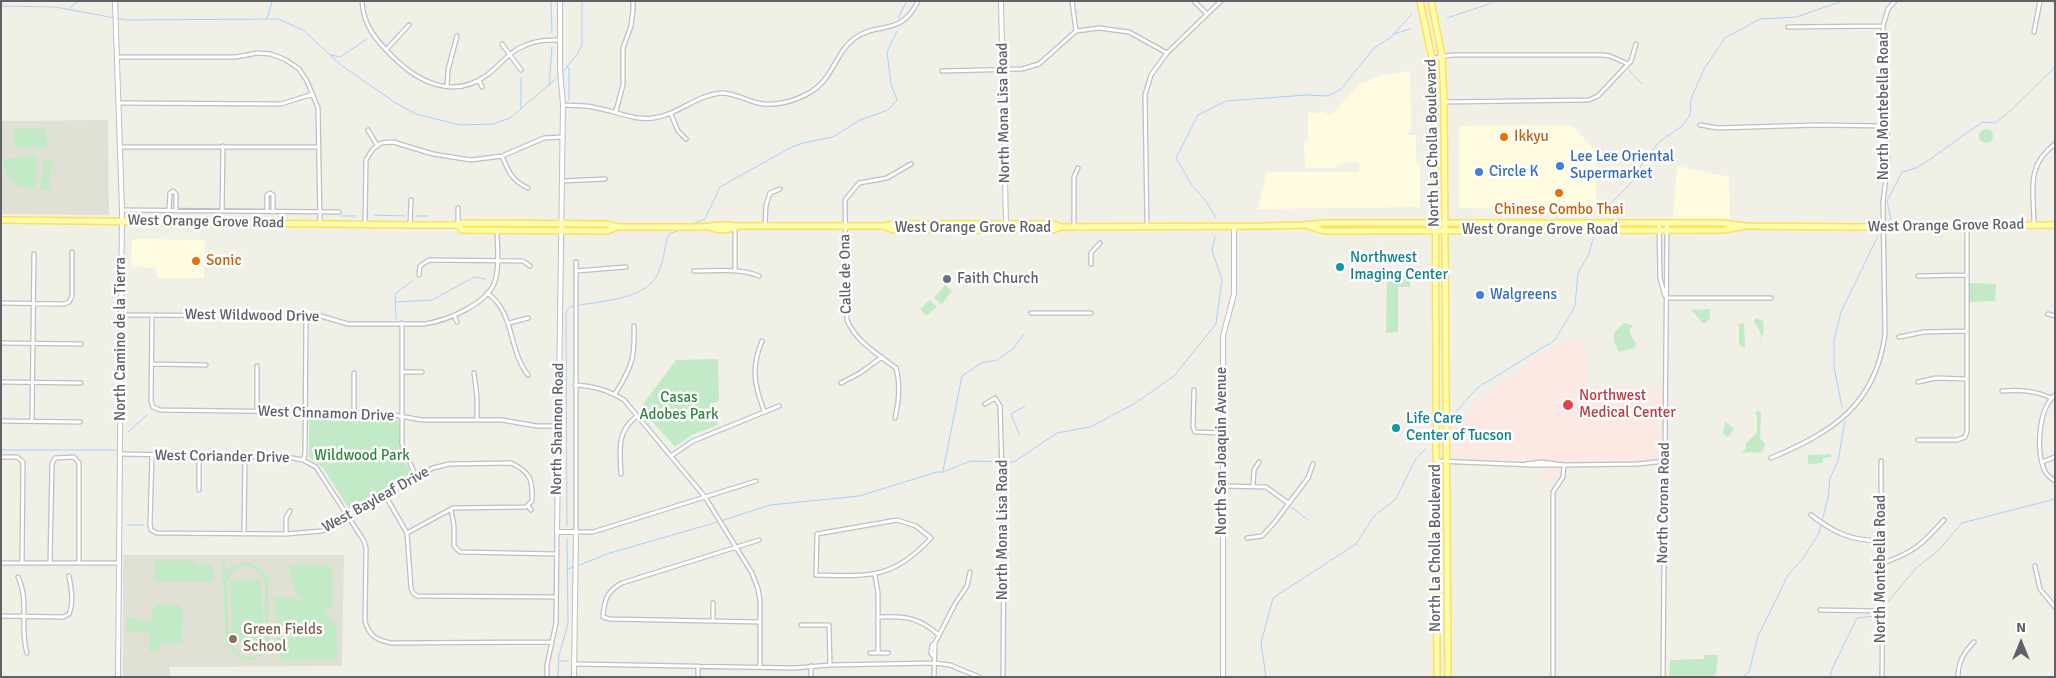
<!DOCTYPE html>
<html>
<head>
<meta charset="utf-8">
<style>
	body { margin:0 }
	#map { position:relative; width:2056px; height:678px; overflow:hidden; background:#f1f0e7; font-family:Signika,sans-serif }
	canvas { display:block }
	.frame { position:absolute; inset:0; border:2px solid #5e6168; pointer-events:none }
	.north { position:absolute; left:1996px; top:618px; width:50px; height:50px; -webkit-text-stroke:4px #fff; paint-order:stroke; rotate:0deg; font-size:14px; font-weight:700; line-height:20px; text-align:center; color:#5e6168 }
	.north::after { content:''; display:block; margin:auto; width:18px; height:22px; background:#5e6168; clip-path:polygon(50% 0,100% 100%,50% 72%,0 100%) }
</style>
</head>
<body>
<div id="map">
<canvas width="2056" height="678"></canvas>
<div class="frame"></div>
<div class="north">N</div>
</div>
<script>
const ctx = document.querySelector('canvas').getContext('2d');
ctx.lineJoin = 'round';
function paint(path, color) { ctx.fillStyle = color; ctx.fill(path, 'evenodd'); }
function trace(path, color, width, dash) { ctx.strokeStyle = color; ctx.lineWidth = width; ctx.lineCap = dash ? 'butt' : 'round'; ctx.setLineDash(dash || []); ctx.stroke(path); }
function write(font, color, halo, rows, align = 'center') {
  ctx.font = font + ' Signika,sans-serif'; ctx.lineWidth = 5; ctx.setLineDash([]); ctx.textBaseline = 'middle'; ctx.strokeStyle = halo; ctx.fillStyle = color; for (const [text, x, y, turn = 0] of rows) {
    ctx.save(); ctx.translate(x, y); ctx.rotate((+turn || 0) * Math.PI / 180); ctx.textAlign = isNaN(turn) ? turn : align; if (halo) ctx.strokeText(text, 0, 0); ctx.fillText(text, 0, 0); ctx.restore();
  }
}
const commercial = new Path2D(`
	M1410 71 1411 127 1407 135H1416V163H1420V207L1258 209 1267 172H1359V162H1346L1340 165 1339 163 1337 167 1331 168H1305L1304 141H1308V113H1319L1320 111H1323L1324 113 1332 114 1359 85 1380 76Z
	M1571 125 1596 151V209L1459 208V126Z
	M1677 166 1729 177 1730 219H1673Z
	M136 239 205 240 204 278H157L156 268 131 267 132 241Z`);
const education = new Path2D(`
	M108 120 109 215 1 214V121Z
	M123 555H344L342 666 170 667V677H123Z`);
const medical = new Path2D(`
	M1566 340 1584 341 1586 346 1588 385 1591 386H1664L1661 417 1662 458 1640 462H1561L1559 477 1555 481H1541L1542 467 1539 461 1483 460 1462 457 1455 453 1454 423 1490 390 1544 352Z`);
const green = new Path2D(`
	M14 129H47V148L14 147Z
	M1979 136a7 7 0 1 1 14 0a7 7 0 1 1-14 0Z
	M33 154 37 159 35 189C17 188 4 179 3 160Z
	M43 159 52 161 49 190 40 189Z
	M1387 274H1410V287H1398V332L1386 333Z
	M1969 283 1996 284 1995 301 1969 302Z
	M945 285 952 291 942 304 934 298Z
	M929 300 937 307 926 316 920 309Z
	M1710 309V318L1704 324 1691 310Z
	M1756 318 1763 321C1764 330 1764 337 1759 344L1762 336 1754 321Z
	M1624 323 1633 325 1629 330 1636 345 1634 348 1619 352 1614 341V333Z
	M1742 323 1744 324 1745 348 1739 344V324Z
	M718 359 719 401 710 404 718 425 692 435 675 447 640 408 676 360Z
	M1761 411 1760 438 1765 444 1763 451C1756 454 1748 451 1741 453L1745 450 1746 443 1757 433V416L1755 412Z
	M309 415 384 416 398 418 402 454 412 476 351 512 323 468 309 457Z
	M1725 421 1734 429 1728 437 1723 434Z
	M1831 454V457L1823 458V463L1808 464V455Z
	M155 561H195V565H213V582H195V573L194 582H155Z
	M225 562 226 572C240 558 258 559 268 578L270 641C263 667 237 666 226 643L222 563ZM247 566C254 568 260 571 263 577 267 586 265 599 265 608 266 627 271 670 237 653L229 641 227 583 233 571 239 567Z
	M289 565H329L332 568V609L323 608 336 627 338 659 283 661 278 655 275 598 285 597 307 602C294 595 290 579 289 565Z
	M261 579 264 641 233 643 230 581Z
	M157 604 178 605 183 610 182 643H160V652H149V632L127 631V618H138L139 621H151V613Z
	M1705 655H1718L1716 674 1711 677 1669 676 1670 660 1704 659Z`);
const stream = new Path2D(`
	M551 1 552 33
	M1 6 55 7 126 20 278 19 303 30 341 65 394 102 416 114 460 125 493 124 510 118 558 77
	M69 9 78 1
	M898 18 907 1
	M1447 18 1489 4 1493 1
	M265 19 268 16 272 1
	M1394 34 1410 29
	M331 55 340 57 367 39
	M567 67 569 68V100
	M1629 70 1642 84
	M561 74 578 53 582 45V1
	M521 78V109
	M549 86 552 47
	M1600 214 1633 181 1643 162 1659 142 1682 126 1690 115 1691 99 1704 69 1725 38 1760 19 1796 17 1843 1
	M374 215 405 216
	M342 216H356
	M416 216H428
	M1216 218 1206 201 1191 184 1176 158 1198 115 1226 101 1306 95 1328 96 1341 89 1374 48 1390 38 1412 14
	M1888 222 1891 219 1887 201 1902 172 1916 168 1929 160 1982 122 1995 123 2010 111 2055 67
	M690 225 705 219 720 187 790 148 803 143 833 137 860 120 888 110 897 100 891 84 887 52 897 31
	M395 302 432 300 474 277 485 279
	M396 319 395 294 412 281
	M1842 407 1834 367V341L1841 312 1878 236
	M1456 412 1477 388 1555 340 1575 306 1578 273 1589 254 1593 239
	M128 432 147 415
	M1019 434 1011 414 1025 406
	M1 450H116
	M943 471 962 376 981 363 997 360 1013 349 1024 334
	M1291 507 1308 520
	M1822 521 1828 498 1830 478 1838 461 1845 421
	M127 525H144
	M567 526 566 312 570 307C595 301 642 301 656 277 663 266 664 251 667 239L669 234 680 230
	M577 566 610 553 721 521 770 505 859 496 937 472H943L971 461 1014 462 1057 433 1090 427 1134 404 1174 376 1216 324 1222 279 1212 251 1215 236
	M567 569 574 567
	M1888 602 1915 569 1938 551 1962 523 2055 499
	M558 661H569
	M558 677 559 655 568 624 567 539
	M1266 677 1261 643 1273 598 1356 544 1374 516 1396 499 1415 460 1425 449
	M1742 677 1749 672 1758 636 1788 575 1804 557 1819 533 1821 525
	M1830 677 1832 669 1857 618 1876 616`);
const minor = new Path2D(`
	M362 1C363 25 376 40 392 56 418 82 453 100 487 75 501 65 509 51 526 45 537 40 548 40 559 40
	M1072 1 1076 31
	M1194 1 1207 14
	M1788 27 1883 26
	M2034 32 2040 1
	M502 44 521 70
	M386 50 409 25
	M117 57H236L257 53 271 54 286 60 299 69 307 81 318 108 320 224
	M1433 58 1452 55H1603L1610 56 1628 64
	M942 71 1022 69 1039 64 1076 31 1099 28 1129 32 1167 53
	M479 80 482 87
	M447 86 448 70 457 36
	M1444 102 1589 100 1598 96 1631 61 1636 44
	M119 103 281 104 313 94
	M563 105C575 106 586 105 597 108 615 111 636 121 653 118 678 115 696 95 721 93 734 93 746 100 758 103 774 107 795 101 809 93 834 79 835 52 855 38 879 21 901 37 918 1
	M616 111 623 85V48L631 26 633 10V1
	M671 114 678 131 686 139
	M1700 125 1718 128 1817 125 1887 126
	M368 130 377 145
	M120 147H319
	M502 156C508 171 512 181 528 188
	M562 181 605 179
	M122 210 339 212
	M169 210 170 193 173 191 176 194V211
	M222 211 223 146
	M267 211V195L270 193 273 195V212
	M1659 223 1660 278 1665 296
	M365 224 366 160 373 149 381 143 393 142 433 154 471 160 502 156 544 138 563 137
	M458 224V208
	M410 225 411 200
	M2034 225C2034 191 2025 166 2055 144
	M765 226 766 205 770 193 780 189
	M1147 226 1145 95 1151 75 1167 53 1221 1
	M1074 227V177L1078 168
	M576 262V532H593L756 481
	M1091 264V253L1100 243
	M576 271 626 267
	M694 271C716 271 739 268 759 276
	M735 271V227
	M419 275 420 266 429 260 523 261 530 266
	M1918 276 1967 275
	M487 293C515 312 508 350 528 375
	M1667 298H1771
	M69 302 72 296V252
	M1 303 64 304 69 302
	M1031 313H1091
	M2048 314 2055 316
	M122 315 321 316 348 324H424C446 321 488 304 495 281 500 266 497 246 497 230
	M152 315 151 401 153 407 160 410 383 413 422 420H502L537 426H558
	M454 315 457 322
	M402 323V444L416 477
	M509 323 528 318
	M1899 337 1924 332 1966 331
	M762 341C751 368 754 384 764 411
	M1 343 81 344
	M152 364 206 365
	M402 372H422
	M354 373V412
	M474 373 477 397V420
	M1 382 81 383
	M1918 382 1936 378 1966 379
	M841 383 860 373 882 357
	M575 385C594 386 608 390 624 400L705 497 752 573 758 589 760 600V667
	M1194 390 1193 427 1195 432 1223 433
	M2002 391C2020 390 2034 390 2051 398
	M615 394C632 367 635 358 634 326
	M2055 395C2038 409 2035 455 2046 473 2048 476 2052 479 2055 481
	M985 404 995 398 1000 406 1004 538 1003 677
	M257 412V366
	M895 418C899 401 901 385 896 368 878 354 856 342 847 320L845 200 859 183 887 178 911 164
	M1 421 80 422
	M32 421 34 254
	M1965 437 1967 431V226
	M1918 440H1957L1965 437
	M121 454 287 457 303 460 316 467 364 541 366 548 365 622C370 636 376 640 391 643L552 642
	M152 455 150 524 151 530 157 533 286 534 322 531 433 468 449 464 511 463C531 472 533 481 532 501L526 507 453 508 407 533
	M671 456 693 441 779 406
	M1 457H17L23 462 22 563
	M1771 458C1833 432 1875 405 1885 335L1883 202 1888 161 1883 26 1888 9 1895 1
	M303 460 305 454 306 316
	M1436 461 1533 465H1564L1541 462 1526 464
	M1881 461C1881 533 1883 605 1882 677
	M2042 462 2055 457
	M621 474C620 450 616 432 637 416
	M1253 485 1254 470 1259 462
	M1222 486 1266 487 1288 503
	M199 490V456
	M385 495 407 533 411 588 413 593 417 596 555 597
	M528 506 531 510
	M451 509 454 526V546L460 552 557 554
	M1811 515C1836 534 1850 540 1881 541
	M897 520 916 526 931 538C892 580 869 576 816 575L817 534Z
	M244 534 245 457
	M286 534V518L290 511
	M1247 538 1262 536 1274 523 1308 478 1313 464
	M759 540 622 583C607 591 604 600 603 617L610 619 760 622
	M1 563H119
	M50 563 52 464 55 458 74 457 79 463V563
	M1883 563C1915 552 1922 544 1944 520
	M2035 566 2040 589 2055 607
	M875 575 878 593V653
	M69 576C71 587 74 603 69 614
	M18 577C30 602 19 627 27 653
	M1820 610 1882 611
	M1 616 63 617 69 614
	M879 617C906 616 918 617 939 635
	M713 621V603
	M801 625H829L830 665
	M870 653H888
	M934 657 931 653 932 645 935 643 955 604 967 586 970 572
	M575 664 794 668 830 665 934 663 950 665 979 677
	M547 677V665L556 623 557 532
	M698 677V666
	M811 677V666
	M934 677 935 643
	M1553 677V492L1563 477 1564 465 1638 464 1665 461
	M1663 677 1667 222
	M1958 677C1958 662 1964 652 1974 642`);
const tertiary = new Path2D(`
	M115 1 122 210 118 677
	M560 1V69L563 105 557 532H576L574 677
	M1001 1 1006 224
	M1223 677V336L1234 294V226`);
const primary = new Path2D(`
	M1420 1 1432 58 1435 100 1437 677
	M1431 1 1442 56 1444 102 1448 677
	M1 220 410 225H458L463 223 607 224 618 227C644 227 670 227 697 227 710 227 722 223 735 226H884L896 224H1053L1061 227 1267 226 1304 225 1324 223H1722L1746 226 1851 227 2055 225
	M458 225 462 230 607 231 617 227
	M1308 226 1324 231 1724 230 1741 227
	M710 227C719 231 726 231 735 227
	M885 227 894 230H1053L1061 227
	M1555 231V228L1559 226H1586L1598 224`);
const markers = [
	[1504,137,5,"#e8710a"],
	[1560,166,5,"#3f7fe0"],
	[1479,172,5,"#3f7fe0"],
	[1559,193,5,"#e8710a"],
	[196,261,5,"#e8710a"],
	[1340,267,5,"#0f9aa8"],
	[947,279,5,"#6b7280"],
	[1480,295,5,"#3f7fe0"],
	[1568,405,6,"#e0444e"],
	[1396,428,5,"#0f9aa8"],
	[233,639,5,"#8d6e63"]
];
const streetNames = [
	["North Montebella Road",1884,106,-90],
	["North Mona Lisa Road",1004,113,-91],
	["North La Cholla Boulevard",1433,143,-91],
	["West Orange Grove Road",206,222,1],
	["West Orange Grove Road",1946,226,-1],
	["West Orange Grove Road",973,228],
	["West Orange Grove Road",1540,230],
	["Calle de Ona",846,274,-91],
	["West Wildwood Drive",252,316,1],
	["North Camino de la Tierra",121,339,-90],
	["West Cinnamon Drive",326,414,2],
	["North Shannon Road",558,429,-89],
	["North San Joaquin Avenue",1222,451,-90],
	["West Coriander Drive",222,457,1],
	["West Bayleaf Drive",376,500,-29],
	["North Corona Road",1664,503,-89],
	["North Mona Lisa Road",1003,530,-90],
	["North La Cholla Boulevard",1436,548,-90],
	["North Montebella Road",1881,569,-90]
];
const foodNames = [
	["Ikkyu",1514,137],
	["Chinese Combo Thai",1559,210,"center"],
	["Sonic",206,261]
];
const shopNames = [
	["Lee Lee Oriental",1570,157],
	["Supermarket",1570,174],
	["Circle K",1489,172],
	["Walgreens",1490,295]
];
const cultureNames = [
	["Northwest",1350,258],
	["Imaging Center",1350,275],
	["Life Care",1406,419],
	["Center of Tucson",1406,436]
];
const worshipNames = [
	["Faith Church",957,279]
];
const healthNames = [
	["Northwest",1579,396],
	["Medical Center",1579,413]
];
const parkNames = [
	["Casas",679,398],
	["Adobes Park",679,415],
	["Wildwood Park",362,456]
];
const educationNames = [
	["Green Fields",243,630],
	["School",243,647]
];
paint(commercial, '#fffbde');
paint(education, '#e1e0d5');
paint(medical, '#fde9e4');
paint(green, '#c2eac7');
trace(stream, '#a9cfff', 1);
trace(minor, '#bebfc6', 5.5);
trace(tertiary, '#bebfc6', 6);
trace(primary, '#fce255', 8);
trace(minor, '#fff', 3);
trace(tertiary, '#fff', 4);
trace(primary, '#fffcae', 5);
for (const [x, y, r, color] of markers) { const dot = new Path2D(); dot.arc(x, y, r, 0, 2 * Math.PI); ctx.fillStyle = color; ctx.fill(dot); trace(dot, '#fff', 2); }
write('15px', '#5e6168', '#fff', streetNames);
write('15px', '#c56008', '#fff', foodNames, 'left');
write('15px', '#366cbe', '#fff', shopNames, 'left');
write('15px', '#0d838f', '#fff', cultureNames, 'left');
write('15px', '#5b616d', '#fff', worshipNames, 'left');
write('15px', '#be3a42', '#fff', healthNames, 'left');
write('15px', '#2f863e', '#fff', parkNames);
write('15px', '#785e54', '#fff', educationNames, 'left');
</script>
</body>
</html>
